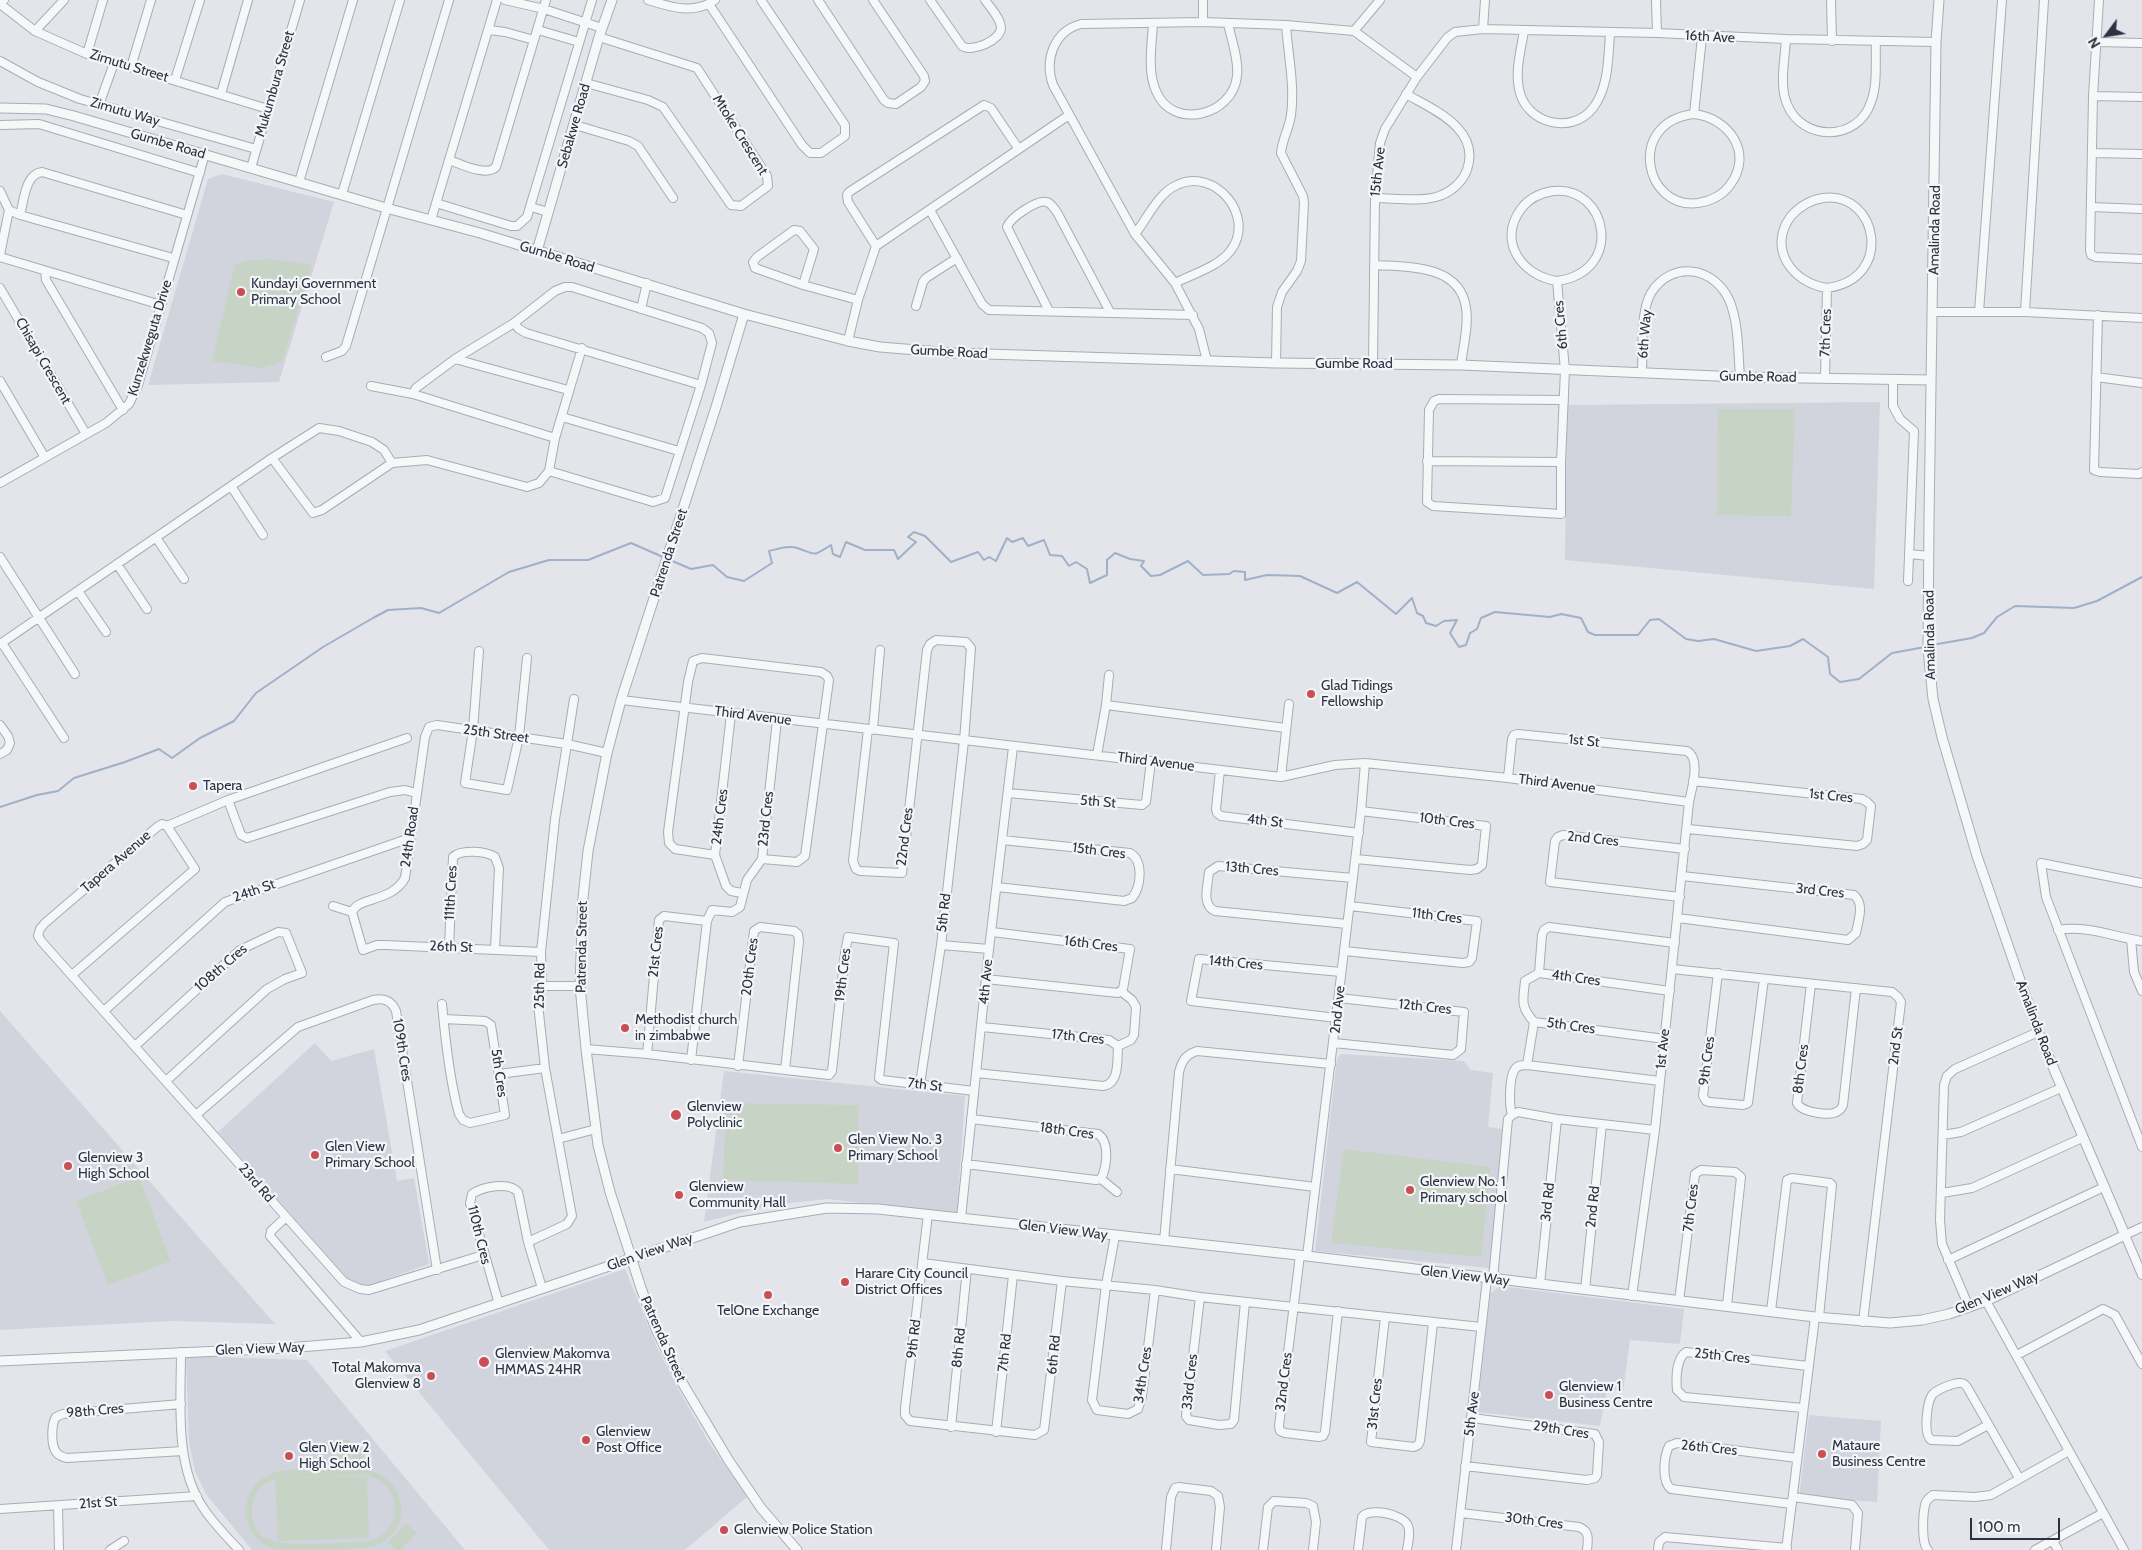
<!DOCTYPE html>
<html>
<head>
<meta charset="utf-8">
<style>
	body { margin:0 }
	#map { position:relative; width:2142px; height:1550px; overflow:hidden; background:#e3e5eb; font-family:Cabin,sans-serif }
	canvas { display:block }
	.north { position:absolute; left:2082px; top:10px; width:50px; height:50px; -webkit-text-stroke:4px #f3f5f8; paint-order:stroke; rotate:239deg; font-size:14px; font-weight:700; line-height:20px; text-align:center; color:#2c3242 }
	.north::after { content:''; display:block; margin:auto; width:18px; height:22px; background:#2c3242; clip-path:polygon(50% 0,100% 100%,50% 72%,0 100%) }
	.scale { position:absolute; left:1970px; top:1518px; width:90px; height:22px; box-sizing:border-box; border:2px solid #2c3242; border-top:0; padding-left:6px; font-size:15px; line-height:18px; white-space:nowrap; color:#2c3242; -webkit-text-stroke:4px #f3f5f8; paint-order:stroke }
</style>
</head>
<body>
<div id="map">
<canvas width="2142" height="1550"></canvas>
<div class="north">N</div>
<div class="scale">100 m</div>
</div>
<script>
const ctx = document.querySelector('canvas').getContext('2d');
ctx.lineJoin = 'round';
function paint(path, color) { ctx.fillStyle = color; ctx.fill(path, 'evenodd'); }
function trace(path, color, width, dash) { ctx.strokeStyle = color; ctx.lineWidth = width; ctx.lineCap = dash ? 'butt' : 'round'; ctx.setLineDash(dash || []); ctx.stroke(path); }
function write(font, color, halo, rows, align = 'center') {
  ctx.font = font + ' Cabin,sans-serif'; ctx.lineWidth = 4.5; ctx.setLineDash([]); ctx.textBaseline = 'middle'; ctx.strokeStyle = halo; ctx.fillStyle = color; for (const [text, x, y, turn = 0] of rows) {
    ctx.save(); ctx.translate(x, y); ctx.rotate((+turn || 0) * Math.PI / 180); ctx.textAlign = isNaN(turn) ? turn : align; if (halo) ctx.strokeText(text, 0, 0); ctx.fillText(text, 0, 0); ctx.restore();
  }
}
const built = new Path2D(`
	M222 174 334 202 279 382 148 385 208 179Z
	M1880 402 1874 589 1565 560 1567 405Z
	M0 1011 275 1324 172 1321 0 1330Z
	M315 1043 331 1061 374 1049 397 1181 414 1178 429 1264 362 1288 349 1280 218 1132Z
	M1341 1054 1464 1061 1471 1070 1493 1073 1488 1127 1502 1129 1490 1268 1315 1251 1337 1059Z
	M724 1071 965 1096 957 1214 828 1199 771 1205 704 1222Z
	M625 1269 657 1347 680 1392 708 1441 747 1497 685 1550H549L385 1351Z
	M1500 1286 1684 1309 1680 1344 1630 1340 1623 1391 1607 1389 1600 1426 1477 1412 1490 1294Z
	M186 1356 307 1360 465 1550H252L206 1494 195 1471 189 1442Z
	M1809 1415 1881 1421 1877 1502 1799 1497Z`);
const green = new Path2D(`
	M271 259 312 265 282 362 262 368 212 361 235 264 248 260Z
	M1718 409H1795L1791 516 1717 515Z
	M726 1103 858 1105V1184L723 1180Z
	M1344 1149 1491 1167 1481 1257 1331 1243Z
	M139 1177 171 1261 108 1285 76 1201Z
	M337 1440H350L351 1466H338Z
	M352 1444H361L362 1464 353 1465Z
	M360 1469C397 1470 417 1514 387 1539 382 1543 376 1546 370 1547 355 1550 289 1550 275 1549 264 1546 255 1539 250 1528 245 1519 244 1508 248 1499 251 1488 259 1479 270 1474 288 1467 339 1469 360 1469ZM366 1475C406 1484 404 1538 363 1542 347 1543 332 1543 317 1544 289 1544 248 1548 252 1506 254 1493 263 1483 275 1479L278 1541 369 1538 367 1476 276 1479Z
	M406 1523 417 1533 401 1550H396L388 1543Z`);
const stream = new Path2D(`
	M670 560 691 569 713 565 727 577 744 581 772 563 769 551C778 549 788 545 797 548 818 555 811 557 831 545L833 554 840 557 846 542 865 550H894L898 559 916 542 908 537 914 532 925 536 951 562 978 552 984 560 989 557 996 561 1007 538 1012 542 1023 538 1028 546 1044 540 1050 555 1062 556 1069 566 1076 562 1087 569 1090 583 1107 575V560L1115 553 1130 559 1144 561 1141 566 1151 576 1160 575 1188 561 1203 575 1229 574 1234 571 1245 572V580L1267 575 1300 576 1337 593 1357 582 1396 614 1412 598 1417 613 1423 616 1426 623 1436 626 1444 621 1457 620 1450 633 1459 647 1466 645 1470 633 1477 629 1481 618 1495 612 1550 617 1561 614 1581 618 1588 632 1595 635H1638L1650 620 1659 619 1686 639 1698 641 1714 639 1756 651 1790 646 1803 639 1828 657 1830 674 1840 682 1859 679 1892 653 1925 647
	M1932 645 1972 638 1984 633 1997 617 2015 606 2074 608 2097 601 2142 577
	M0 807 37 795 58 791 74 778 125 762 159 749 172 758 200 738 234 721 256 693 323 647 373 618 388 610 421 608 439 613 509 572 549 560H588L631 543 663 557`);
const minor = new Path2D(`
	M4 0 0 4 35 31 87 54 268 109
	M505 0 544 9 602 28
	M648 0C670 7 694 15 715 0
	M818 0 884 100 888 103 896 104 921 87 925 81 924 76 873 0
	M930 0 962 46C972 53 1001 40 1001 28 1001 19 990 7 985 0
	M1656 0 1657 33
	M1831 0 1832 41
	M2099 0 2093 96 2090 250 2091 255 2096 257 2142 259
	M709 4 802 145 810 153H821L845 136V125L761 0
	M1203 22V0
	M1153 23C1152 44 1147 71 1156 91 1172 131 1233 116 1237 76 1239 59 1231 39 1228 23
	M1483 29 1485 0
	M489 30 505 32 534 40
	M538 30 579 42
	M35 31 64 0
	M1354 31 1380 0
	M1524 31C1521 49 1515 71 1519 89 1525 123 1571 136 1593 108 1609 87 1608 58 1610 34
	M1786 39C1785 59 1779 85 1787 104 1802 142 1858 142 1871 102 1878 84 1875 60 1876 41
	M2097 42 2142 43
	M87 54 103 0
	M0 61 38 82 80 99 256 149
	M131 67 151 0
	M175 80 200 0
	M586 83 648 100 663 107 731 205 741 206 768 186 767 176 697 68 599 37
	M221 94 248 0
	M2093 96 2142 97
	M99 105 114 63
	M1694 114C1729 118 1754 153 1730 185 1722 196 1711 201 1698 203 1644 210 1626 122 1694 114L1702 37
	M0 125 39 124 200 173
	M575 125 629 141 638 146 673 198
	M2093 153 2142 154
	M449 160C461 164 486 177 496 167L546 0
	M251 168 300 0
	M299 182 353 0
	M0 191 9 210 20 215 173 258
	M342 194 400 0
	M1375 198C1394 198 1418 202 1436 197 1450 193 1462 183 1467 170 1481 129 1434 110 1406 94
	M436 203 511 226H517L527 217 592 0
	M531 207 548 212
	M2091 207 2142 209
	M930 210 982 304 989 310 1193 315
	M20 215C24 201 25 174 42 172L187 215
	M431 220 497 0
	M1135 234C1147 219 1158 193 1177 185 1215 167 1256 216 1231 250 1220 266 1193 274 1175 283
	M876 246 848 202 847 195 849 192 984 105 991 108 1018 148
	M0 255 9 210
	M0 257 161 305
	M1374 265C1407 267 1460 264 1466 308 1469 324 1463 348 1461 365
	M45 271 46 280 123 410
	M1557 281C1522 276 1497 241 1521 209 1529 198 1540 193 1553 191 1608 185 1625 272 1557 281L1565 370 1561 462V514L1433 506 1427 502 1429 410 1434 401 1439 399 1564 400
	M803 285 814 249 800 231 794 230 757 257 753 262 755 268 803 285 858 300
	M0 288 86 434
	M916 306 923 282 926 278 957 258
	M641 309 647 283
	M1049 311 1007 227C1010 218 1037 199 1047 202 1052 204 1055 209 1058 214L1110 312
	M1932 312H2025L2142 318
	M1979 312 2002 0
	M2025 312 2044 0
	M2098 315 2094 470 2100 472 2139 474 2142 472
	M514 323 519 329 526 333 701 385
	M848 341 858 300 876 246 1069 115
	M326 357 342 351 346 346 449 0
	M455 359 568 390
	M1207 361 1199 329 1175 283 1135 234 1053 85C1044 60 1054 31 1081 24L1203 22 1286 25 1354 31 1417 77
	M1276 363 1277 307 1282 292 1297 271 1301 261 1304 203 1303 196 1281 153C1282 140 1289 129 1291 115 1295 86 1288 54 1286 25
	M1373 364 1375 198 1380 143 1385 129 1417 77 1447 38 1455 32 1483 29 1657 33 1786 39 1936 42
	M1642 372C1643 350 1640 312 1651 293 1672 259 1716 267 1730 302 1739 325 1738 353 1740 377
	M2096 377 2142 383
	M1825 378 1827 288C1895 279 1878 191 1823 198 1810 200 1800 206 1791 216 1767 248 1792 283 1827 288
	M1893 379V406L1900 419 1914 431 1908 581
	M0 381 44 456
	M371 386 413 394 555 438
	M413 394 416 388 455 359 514 323 555 291 565 287H572L702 328 709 333 712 343 701 385 665 498 653 502 549 471
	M562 417 679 451
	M272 458 313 513 322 510 392 463 427 460 527 487 539 483 549 471 555 438 582 348
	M1427 461 1561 462
	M0 483 106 423 129 404 138 385 205 154
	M231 486 263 535
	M157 539 184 579
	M1909 554 1929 556
	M0 557 75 674
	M117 564 147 609
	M78 591 106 632
	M2 643 64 738
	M0 644 272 458 319 428 339 431 372 442 384 450 392 463
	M479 651 473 730 465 783 507 790 519 737 527 658
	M621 700 1281 777 1335 765 1365 763 1508 778 1689 802
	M1106 705 1286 728
	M731 714 715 855 675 849 669 843 668 832 688 682 693 661 702 658 821 672 827 676 829 680 805 856 797 862 762 859 777 720
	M0 725 8 736 10 743 7 750 0 754
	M868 729 853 861 856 869 860 871 902 873 927 650 930 644 936 640 966 642 971 648 964 741 941 945 920 1084
	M873 729 880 650
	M1097 755 1106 705 1109 675
	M1220 770 1216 809 1217 813 1221 816 1359 833
	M1281 777 1289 704
	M1508 778 1512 739 1514 735 1518 734 1687 751C1701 759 1692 788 1689 802L1655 1130 1632 1296
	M1008 793 1142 805 1146 802 1151 761
	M228 800 241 835 247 838 390 792 405 790 416 793
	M167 826 228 800 407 738
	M1688 829 1857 846 1863 844 1867 840 1871 806 1867 802 1862 799 1693 781
	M715 855 726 886 731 891 742 893
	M1356 859 1470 870 1477 869 1482 865 1486 826 1361 811
	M2142 883 2041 863 2046 897 2142 1147
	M997 887 1124 901 1132 898C1141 887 1144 861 1130 853L1002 840
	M1680 897 1550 882 1555 841 1558 837 1563 835 1685 849
	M333 906 352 912
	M352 912C359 896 391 903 405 878L425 737 429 727 437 725 567 744 574 699
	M352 912 363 950 377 945H385L541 952
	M1678 918 1848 940 1856 933C1858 921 1865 904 1854 895L1682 876
	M707 921 712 910 732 912 740 907 747 880 762 859
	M1347 924 1215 911C1201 905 1208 885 1209 872L1218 866 1353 878
	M2058 930C2087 925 2114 937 2142 941
	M2131 939 2134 972 2142 991
	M941 945 989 949
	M449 947 453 857C461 849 486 851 495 857L499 868 495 949
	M1344 951 1463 963 1469 962 1472 958 1477 921 1350 906
	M1672 969 1892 992 1898 997 1901 1002 1863 1322
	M1718 973 1703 1096 1706 1101 1709 1102 1743 1105 1748 1103 1764 979
	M72 975 195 869 167 826 162 824 157 827 45 923 40 929 38 936 42 942 344 1282 360 1289 369 1290 483 1255
	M986 979 1118 993 1123 989 1130 949 992 932
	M1811 984 1797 1103C1801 1112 1830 1117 1838 1111 1841 1110 1842 1107 1843 1105L1856 988
	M542 986H580
	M1670 991 1539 973 1542 935 1544 930 1549 927 1675 943
	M442 1004C445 1037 450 1082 459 1114L463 1120 470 1123 505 1115 491 1025 485 1021 444 1019
	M104 1011 225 902 410 838
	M1337 1018 1191 1001 1199 959 1341 972
	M1534 1022C1520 1006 1523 1001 1525 981L1539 973
	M1334 1043 1453 1055 1461 1049 1464 1012 1339 998
	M135 1046 240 950 278 932 286 933 302 973 285 979 267 989 166 1081
	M1118 1046 1131 1040 1134 1035 1136 1007 1132 1000 1122 992
	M586 1049 647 1054 829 1075 832 1071 845 953 848 937 894 943 879 1078 882 1080 974 1091
	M647 1054 659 920 664 916 707 921 691 1060
	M738 1066 754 931 760 927 794 931 798 934 799 941 785 1070
	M976 1073 1103 1086C1120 1084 1117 1059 1118 1046L1109 1040 982 1027
	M499 1074 545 1068
	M1660 1081 1527 1065 1534 1022 1665 1039
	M196 1115 298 1027 373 1000C384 998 391 1000 396 1011L437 1270
	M1512 1115C1509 1105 1509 1077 1515 1069 1518 1065 1522 1065 1527 1065
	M971 1119 1098 1134C1110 1142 1107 1166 1101 1179
	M1943 1135 1961 1132 2061 1088
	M558 1139 596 1129
	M966 1164 1096 1180 1101 1179
	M1170 1169 1315 1187
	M1101 1179 1117 1192
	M1942 1193 1972 1188 2082 1138
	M928 1214 905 1408V1415L910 1421 1035 1435 1044 1430 1062 1281
	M286 1217 271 1231 270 1236 361 1342
	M961 1218 989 949 1013 747
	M2142 1227 2125 1235 2142 1275
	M1115 1236 1106 1285 1092 1400 1097 1410 1128 1414 1138 1409 1142 1396 1155 1290
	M1164 1241 1179 1072C1182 1061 1185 1055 1197 1051L1331 1064
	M528 1242 567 1224 572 1216 545 1068 538 1004 542 986 541 952 555 819 567 744 607 753
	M1300 1255 1279 1426 1280 1431 1285 1433 1319 1437 1323 1436 1325 1432 1338 1311
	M1307 1256 1361 811 1365 763
	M1948 1260 2104 1187
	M923 1263 1062 1281 1155 1290 1200 1297 1481 1327
	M1493 1279 1508 1119 1512 1115 1518 1112 1557 1119 1655 1130
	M1540 1284 1557 1119
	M1585 1290 1602 1124
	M1200 1297 1186 1416 1189 1420 1219 1425 1231 1424 1234 1420 1245 1302
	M1679 1301 1695 1174 1701 1170 1735 1172 1741 1177 1727 1305
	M1986 1301 2124 1550
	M499 1304 470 1203 472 1194C482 1187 509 1181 518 1192L528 1242 542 1288
	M1969 1307 1942 1244 1940 1220 1944 1085 1947 1076 1955 1069 2038 1032
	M1771 1311 1787 1180 1792 1178 1830 1183 1832 1185 1819 1317
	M1385 1317 1371 1442 1414 1447 1418 1445 1420 1441 1433 1323
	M181 1352C181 1402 174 1466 204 1509 214 1524 227 1537 239 1550
	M2017 1355 2103 1309 2115 1315 2142 1364
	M181 1404 63 1414 56 1417C51 1424 51 1445 56 1452 59 1456 62 1457 67 1458L183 1451
	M1803 1408 1684 1397 1677 1390C1676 1379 1676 1359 1686 1352L1808 1366
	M1988 1425 1958 1441 1931 1440C1923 1434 1927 1403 1932 1395 1936 1390 1954 1382 1961 1383 1964 1383 1965 1385 1967 1387L2019 1478
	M951 1427 967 1269
	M996 1432 1013 1275
	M1465 1466 1587 1480 1595 1478 1597 1475 1599 1442 1595 1434 1472 1418
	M1793 1497 1852 1505 1858 1513 1855 1550
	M1792 1504 1671 1489C1661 1481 1664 1456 1669 1446L1677 1443 1797 1458
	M58 1506 59 1550
	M0 1509 197 1496
	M1461 1513 1579 1527C1590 1531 1588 1540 1587 1550
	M2053 1541 2058 1550
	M110 1550 124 1541
	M1166 1550 1171 1497 1175 1488 1179 1487 1211 1491 1218 1496 1220 1507 1216 1550
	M1263 1550 1268 1507 1274 1501 1306 1503 1313 1506 1316 1522 1313 1550
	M1358 1550 1362 1517C1369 1507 1404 1514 1408 1526 1411 1533 1408 1543 1407 1550
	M1456 1550 1487 1279
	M1658 1550 1659 1542 1665 1537 1787 1548
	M1786 1550 1815 1317
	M1928 1550C1921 1544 1923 1514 1925 1505 1926 1500 1929 1498 1933 1495L1975 1497 1991 1495 2069 1451
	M2035 1550 2103 1513`);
const tertiary = new Path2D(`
	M0 108 46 109 74 116 386 208 480 233 744 314 848 341 880 347 954 353 1276 363 1461 365 1740 377 1931 380
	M537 251 599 37 612 0
	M744 314 716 407 621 700 607 753 588 851 583 898 580 986 586 1049 598 1145 610 1192 641 1288 656 1329 683 1384 729 1461 761 1508 797 1550
	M0 1361 287 1348 361 1342 419 1330 740 1222 827 1208 878 1209 1307 1256 1815 1317 1890 1323 1922 1320 1949 1314 1986 1301 2125 1235 2038 1032 1977 856 1942 737 1933 699 1928 649 1929 521 1936 42 1939 0`);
const markers = [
	[241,292,5,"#c94e55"],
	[1311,694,5,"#c94e55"],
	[193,786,5,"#c94e55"],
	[625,1028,5,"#c94e55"],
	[676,1115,6,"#c94e55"],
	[838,1148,5,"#c94e55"],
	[315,1155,5,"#c94e55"],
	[68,1166,5,"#c94e55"],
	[1410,1190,5,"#c94e55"],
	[679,1195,5,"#c94e55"],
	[845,1282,5,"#c94e55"],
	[768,1295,5,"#c94e55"],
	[484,1362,6,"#c94e55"],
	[431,1376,5,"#c94e55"],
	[1549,1395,5,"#c94e55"],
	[586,1440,5,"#c94e55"],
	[1822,1454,5,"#c94e55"],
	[289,1456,5,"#c94e55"],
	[724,1530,5,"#c94e55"]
];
const streetNames = [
	["16th Ave",1710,37,3],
	["Zimutu Street",129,66,17],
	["Mukumbura Street",275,84,-74],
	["Zimutu Way",125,112,16],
	["Sebakwe Road",574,126,-74],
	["Mtoke Crescent",740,135,58],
	["Gumbe Road",168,144,16],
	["15th Ave",1378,172,-84],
	["Amalinda Road",1935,230,-89],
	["Gumbe Road",557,257,17],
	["6th Cres",1561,325,-95],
	["7th Cres",1826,333,-88],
	["6th Way",1645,334,-85],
	["Kunzekweguta Drive",150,338,-73],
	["Gumbe Road",949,352,3],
	["Chisapi Crescent",43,361,60],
	["Gumbe Road",1354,364],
	["Gumbe Road",1758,377,1],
	["Patrenda Street",669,553,-72],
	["Amalinda Road",1930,635,-91],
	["Third Avenue",753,716,7],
	["25th Street",496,734,8],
	["1st St",1584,741,6],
	["Third Avenue",1156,762,7],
	["Third Avenue",1557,784,7],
	["1st Cres",1831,796,6],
	["5th St",1098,802,5],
	["24th Cres",720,817,-83],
	["23rd Cres",766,819,-84],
	["4th St",1265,821,7],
	["10th Cres",1447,821,7],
	["24th Road",410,837,-82],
	["22nd Cres",905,837,-83],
	["2nd Cres",1593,839,6],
	["15th Cres",1099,851,7],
	["Tapera Avenue",116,862,-41],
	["13th Cres",1252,869,5],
	["24th St",254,891,-19],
	["3rd Cres",1820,891,6],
	["111th Cres",451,893,-87],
	["5th Rd",944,913,-83],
	["11th Cres",1437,916,7],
	["16th Cres",1091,944,7],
	["26th St",451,947,2],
	["Patrenda Street",582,947,-89],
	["21st Cres",656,952,-84],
	["14th Cres",1236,963,5],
	["20th Cres",750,967,-83],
	["108th Cres",221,968,-41],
	["19th Cres",843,975,-83],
	["4th Cres",1576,978,8],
	["4th Ave",986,982,-85],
	["25th Rd",540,986,-89],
	["12th Cres",1425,1007,6],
	["2nd Ave",1338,1010,-84],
	["Amalinda Road",2036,1023,69],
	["5th Cres",1571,1026,8],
	["17th Cres",1078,1037,6],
	["2nd St",1896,1046,-83],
	["1st Ave",1663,1049,-84],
	["109th Cres",402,1050,81],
	["9th Cres",1707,1061,-83],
	["8th Cres",1801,1069,-83],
	["5th Cres",499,1073,82],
	["7th St",925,1085,7],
	["18th Cres",1067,1131,8],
	["23rd Rd",256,1183,49],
	["3rd Rd",1548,1202,-84],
	["2nd Rd",1593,1207,-84],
	["7th Cres",1691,1208,-83],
	["Glen View Way",1063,1230,7],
	["110th Cres",479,1235,76],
	["Glen View Way",650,1252,-19],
	["Glen View Way",1465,1276,7],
	["Glen View Way",1997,1293,-23],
	["Patrenda Street",663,1339,66],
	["9th Rd",914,1339,-83],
	["8th Rd",959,1348,-84],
	["Glen View Way",260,1349,-2],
	["7th Rd",1005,1353,-84],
	["6th Rd",1054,1355,-84],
	["25th Cres",1722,1356,6],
	["34th Cres",1143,1375,-81],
	["33rd Cres",1190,1382,-84],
	["32nd Cres",1284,1382,-83],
	["31st Cres",1375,1404,-84],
	["98th Cres",95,1411,-5],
	["5th Ave",1472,1414,-83],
	["29th Cres",1561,1430,9],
	["26th Cres",1709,1448,6],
	["21st St",98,1503,-4],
	["30th Cres",1534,1521,7]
];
const poiNames = [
	["Kundayi Government",251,284],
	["Primary School",251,300],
	["Glad Tidings",1321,686],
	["Fellowship",1321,702],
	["Tapera",203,786],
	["Methodist church",635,1020],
	["in zimbabwe",635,1036],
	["Glenview",687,1107],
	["Polyclinic",687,1123],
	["Glen View No. 3",848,1140],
	["Primary School",848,1156],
	["Glen View",325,1147],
	["Primary School",325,1163],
	["Glenview 3",78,1158],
	["High School",78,1174],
	["Glenview No. 1",1420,1182],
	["Primary school",1420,1198],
	["Glenview",689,1187],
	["Community Hall",689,1203],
	["Harare City Council",855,1274],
	["District Offices",855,1290],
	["TelOne Exchange",768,1311,"center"],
	["Glenview Makomva",495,1354],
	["HMMAS 24HR",495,1370],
	["Total Makomva",421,1368,"right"],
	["Glenview 8",421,1384,"right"],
	["Glenview 1",1559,1387],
	["Business Centre",1559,1403],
	["Glenview",596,1432],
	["Post Office",596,1448],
	["Mataure",1832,1446],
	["Business Centre",1832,1462],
	["Glen View 2",299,1448],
	["High School",299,1464],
	["Glenview Police Station",734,1530]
];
paint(built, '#d1d4dd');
paint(green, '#c7d4c5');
trace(stream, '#a0b0c9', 2);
trace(minor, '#a8acb5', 10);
trace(tertiary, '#a8acb5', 11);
trace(minor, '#f6f7f9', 8);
trace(tertiary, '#f6f7f9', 9);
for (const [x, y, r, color] of markers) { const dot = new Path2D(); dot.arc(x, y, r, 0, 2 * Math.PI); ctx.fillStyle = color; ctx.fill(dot); trace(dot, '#f3f5f8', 2); }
write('14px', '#2c3242', '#f3f5f8', streetNames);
write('14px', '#2c3242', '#f3f5f8', poiNames, 'left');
</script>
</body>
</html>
